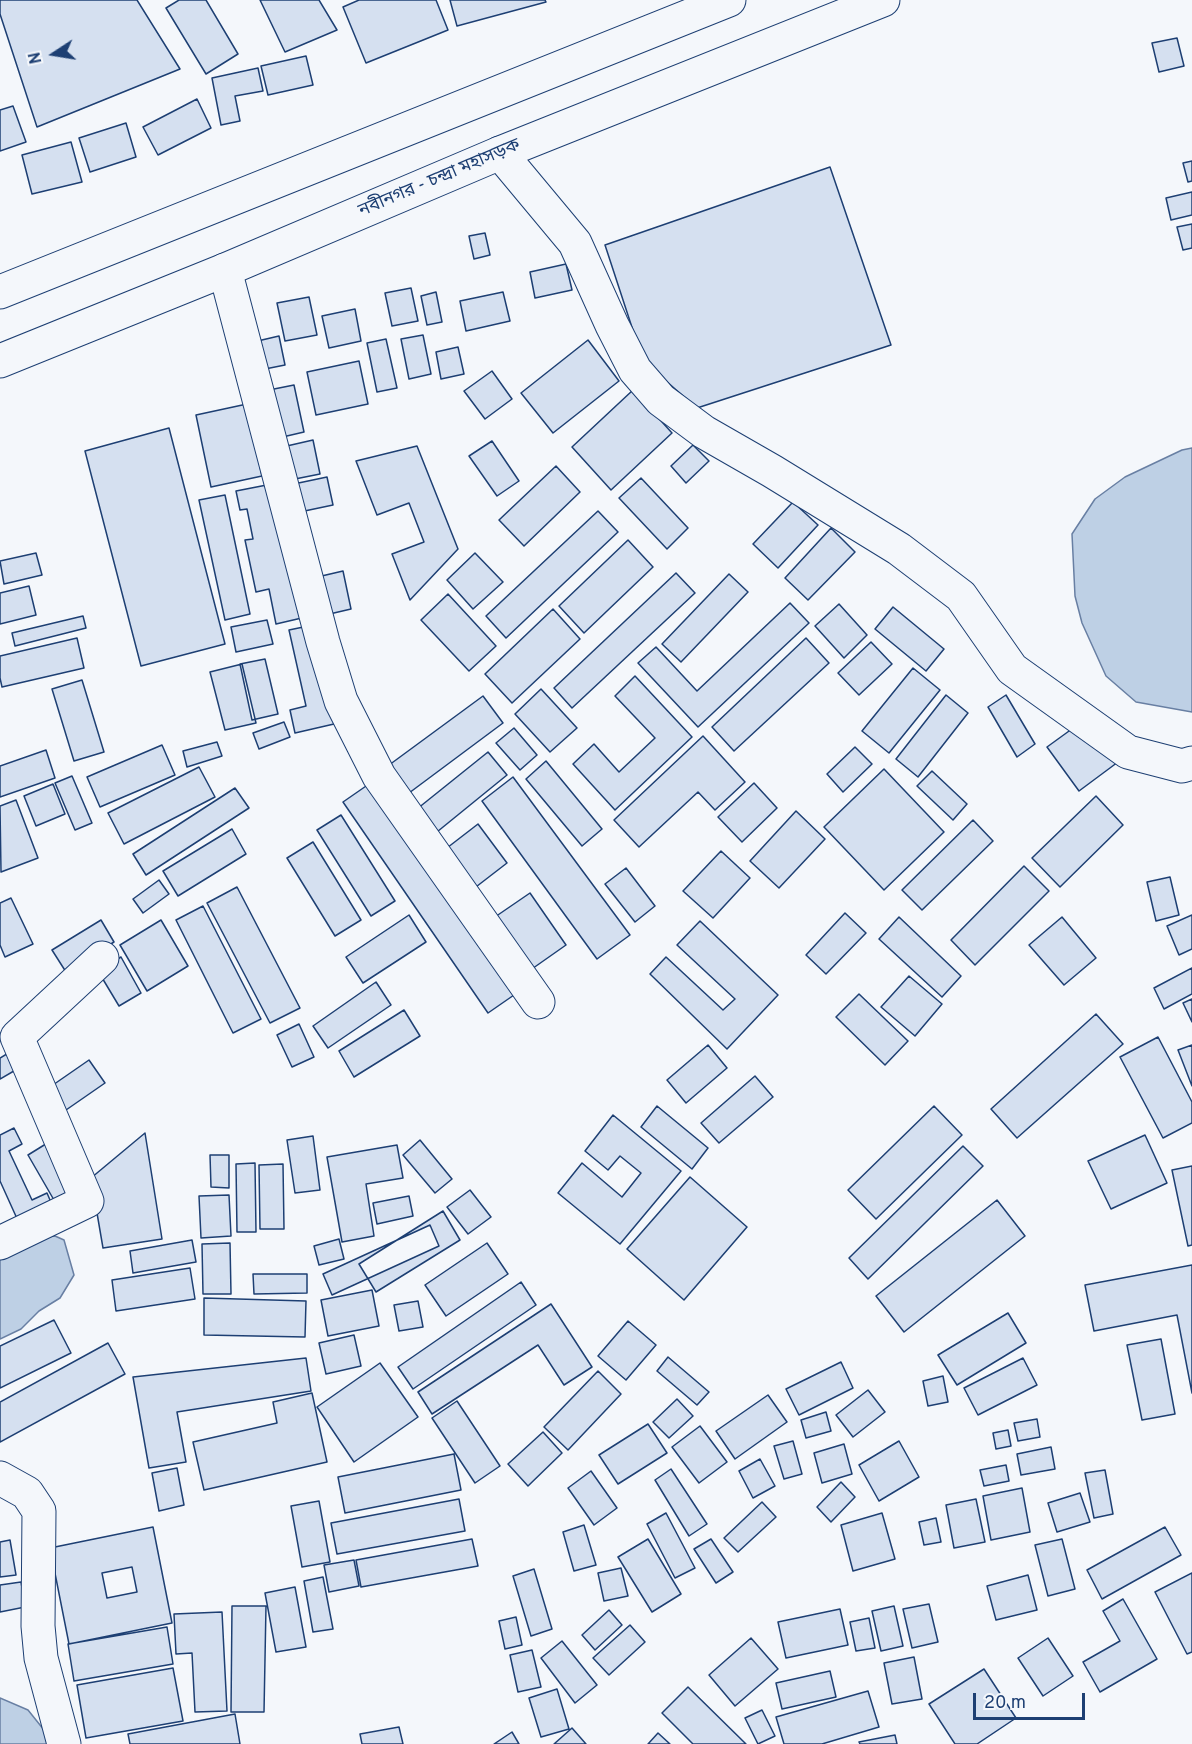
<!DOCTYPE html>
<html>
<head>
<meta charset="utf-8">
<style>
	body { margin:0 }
	#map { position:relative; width:1192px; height:1744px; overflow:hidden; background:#f4f7fb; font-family:Overpass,sans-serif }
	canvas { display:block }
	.north { position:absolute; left:24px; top:24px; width:60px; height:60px; -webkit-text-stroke:4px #f4f7fb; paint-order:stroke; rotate:258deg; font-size:16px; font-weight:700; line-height:24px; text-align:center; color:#1d3f73 }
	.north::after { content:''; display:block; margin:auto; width:21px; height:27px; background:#1d3f73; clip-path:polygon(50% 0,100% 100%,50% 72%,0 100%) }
	.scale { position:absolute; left:973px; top:1693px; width:112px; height:27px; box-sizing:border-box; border:3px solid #1d3f73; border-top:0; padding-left:8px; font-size:18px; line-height:21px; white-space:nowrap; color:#1d3f73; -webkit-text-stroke:4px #f4f7fb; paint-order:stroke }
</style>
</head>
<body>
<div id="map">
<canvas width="1192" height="1744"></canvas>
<div class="north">N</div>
<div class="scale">20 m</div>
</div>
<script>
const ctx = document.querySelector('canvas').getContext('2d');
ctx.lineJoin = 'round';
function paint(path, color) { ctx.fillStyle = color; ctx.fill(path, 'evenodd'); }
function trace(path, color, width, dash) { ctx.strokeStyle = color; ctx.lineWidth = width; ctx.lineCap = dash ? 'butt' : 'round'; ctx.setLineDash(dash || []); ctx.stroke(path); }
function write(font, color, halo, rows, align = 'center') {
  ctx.font = font + ' Overpass,"Noto Sans Bengali",sans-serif'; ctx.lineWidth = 4.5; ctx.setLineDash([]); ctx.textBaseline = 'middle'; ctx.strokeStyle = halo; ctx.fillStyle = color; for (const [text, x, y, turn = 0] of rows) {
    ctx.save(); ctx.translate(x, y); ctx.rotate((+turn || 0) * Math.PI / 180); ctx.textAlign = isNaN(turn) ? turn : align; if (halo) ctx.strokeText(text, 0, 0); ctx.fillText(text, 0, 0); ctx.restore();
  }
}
const water = new Path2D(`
	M1192 448V712L1136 702 1106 676 1082 623 1075 596 1072 534 1095 499 1125 477 1182 450Z
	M55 1236 64 1240 74 1275 60 1298 39 1311 21 1329 0 1339V1257L35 1238Z
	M0 1698 28 1710 48 1735 50 1744H0Z`);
const building = new Path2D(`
	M0 0H137L180 69 37 127 0 14Z
	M179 0H206L238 54 206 74 166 8Z
	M260 0H319L337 30 285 52Z
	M359 0H436L448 30 366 63 343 7Z
	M450 0H545L546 2 457 26Z
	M1177 38 1184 66 1159 72 1152 43Z
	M306 56 313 85 268 95 261 66Z
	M258 68 263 91 235 96 240 121 221 125 212 78Z
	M197 99 211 128 158 155 143 127Z
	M13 106 26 142 0 151V110Z
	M126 123 136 157 90 172 79 138Z
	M71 142 82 182 32 194 22 155Z
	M1192 161V181L1188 182 1183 163Z
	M830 167 891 345 697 408 643 361 605 245Z
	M1192 192V215L1171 220 1166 198Z
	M1192 224V248L1183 250 1177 227Z
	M485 233 490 255 474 259 469 236Z
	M566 264 572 290 535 298 530 272Z
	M411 288 418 321 392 326 385 293Z
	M436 292 442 322 427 325 421 296Z
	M503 292 510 321 466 331 460 301Z
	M309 297 317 335 285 341 277 303Z
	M355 309 361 341 329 348 322 316Z
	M423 335 431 374 409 379 401 339Z
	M279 336 285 365 255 371 249 343Z
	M386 339 397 388 377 392 367 343Z
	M588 340 619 381 553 433 521 393Z
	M458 347 464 374 441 379 436 352Z
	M359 361 368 404 316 415 307 372Z
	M492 371 512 399 485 419 464 391Z
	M294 385 304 432 274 439 264 391Z
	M633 390 672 433 611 490 572 447Z
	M247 404 262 476 211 487 196 415Z
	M169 428 225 644 141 666 85 451Z
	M313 440 320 474 285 481 278 448Z
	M492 441 519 481 497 496 469 456Z
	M693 445 709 461 686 483 671 466Z
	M417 446 458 549 410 600 392 554 424 542 409 503 377 515 356 461Z
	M556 466 580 492 524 546 499 520Z
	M327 477 333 505 295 513 289 485Z
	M641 478 688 528 667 549 619 498Z
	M277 483 306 617 276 624 269 589 256 592 245 540 253 539 247 509 240 510 236 491Z
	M225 495 250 614 225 620 199 500Z
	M793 502 818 525 778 568 753 544Z
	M598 511 618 532 506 638 486 616Z
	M831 528 855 552 808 600 785 578Z
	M628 540 653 567 584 633 559 606Z
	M36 553 42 575 4 584 0 561Z
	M475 553 503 582 473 609 447 580Z
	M343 571 351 609 321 616 313 578Z
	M676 573 695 593 572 708 554 688Z
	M729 574 748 592 681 662 662 644Z
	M29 586 36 615 0 624V593Z
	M448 594 496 646 469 671 421 620Z
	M790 603 809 623 698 727 638 663 656 647 697 691Z
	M839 604 867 635 844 658 815 626Z
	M893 607 944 649 926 671 875 629Z
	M553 609 580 639 512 703 485 674Z
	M83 616 86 628 15 646 12 633Z
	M267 620 273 644 236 652 231 627Z
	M313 625 334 724 295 733 290 710 306 706 289 630Z
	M77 638 84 668 2 687 0 678V656Z
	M806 638 829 663 734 751 712 727Z
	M871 642 892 664 859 695 838 673Z
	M265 659 278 714 252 720 240 664Z
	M242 664 256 723 225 730 210 672Z
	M913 668 940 690 889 753 862 731Z
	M635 676 692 737 615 810 573 764 594 744 619 772 655 738 615 696Z
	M82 680 104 752 74 761 52 689Z
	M541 689 577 728 550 752 515 714Z
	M946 695 968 713 918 777 896 759Z
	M1006 695 1035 744 1017 757 988 707Z
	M483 696 503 723 405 796 385 768Z
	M1087 718 1118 762 1079 791 1047 747Z
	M284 722 290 737 259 749 253 733Z
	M514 728 537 755 520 770 496 743Z
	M703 736 745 782 715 810 698 792 639 847 614 820Z
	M217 742 222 756 187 767 183 751Z
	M162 745 175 775 100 807 87 777Z
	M855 747 872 764 843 792 827 774Z
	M46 750 55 778 0 797V766Z
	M488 752 507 775 432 836 412 813Z
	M546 761 602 829 582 846 526 779Z
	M199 767 215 797 124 844 108 813Z
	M884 769 944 832 884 890 824 827Z
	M932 771 967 804 953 820 917 786Z
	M72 776 92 823 75 830 55 783Z
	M513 777 630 935 597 959 482 801Z
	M754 783 777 808 742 842 718 817Z
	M53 784 65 814 36 826 24 796Z
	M369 784 514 995 488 1013 343 802Z
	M235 788 249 808 146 875 133 854Z
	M1096 796 1123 825 1060 887 1032 858Z
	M16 800 38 858 1 872 0 806Z
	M796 811 825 839 779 888 750 861Z
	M341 815 395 901 371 916 317 830Z
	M973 820 993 841 922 910 902 890Z
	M478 824 507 863 472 890 443 851Z
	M232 829 246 854 178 896 163 871Z
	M313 842 361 920 335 936 287 858Z
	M721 851 750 878 713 918 683 891Z
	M1024 866 1049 891 975 965 951 940Z
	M626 868 655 906 635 922 605 884Z
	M1170 877 1179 915 1156 921 1147 882Z
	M159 880 169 894 143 913 133 899Z
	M237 887 300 1008 270 1023 207 903Z
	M530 893 566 945 529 971 492 919Z
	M11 898 33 944 5 957 0 945V903Z
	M203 906 261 1019 233 1033 176 920Z
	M845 913 866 933 826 974 806 955Z
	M409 915 426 942 363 983 346 957Z
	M1192 915V949L1179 955 1167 926Z
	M899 917 961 976 942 997 879 939Z
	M1062 917 1096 958 1064 985 1029 945Z
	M101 920 114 942 66 972 52 950Z
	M161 920 188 966 147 991 120 945Z
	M700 921 778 995 727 1049 650 974 666 957 723 1010 735 999 677 945Z
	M121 957 141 993 119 1006 98 971Z
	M1192 968V994L1164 1009 1154 988Z
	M909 976 942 1004 915 1036 881 1007Z
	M376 982 391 1005 328 1048 313 1026Z
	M859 994 908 1041 885 1065 836 1017Z
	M1192 999V1022L1183 1003Z
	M404 1010 420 1036 354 1077 339 1051Z
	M1096 1014 1123 1044 1017 1138 991 1109Z
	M299 1024 314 1057 292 1067 277 1035Z
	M1158 1037 1192 1102V1123L1163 1138 1120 1057Z
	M708 1045 727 1068 686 1103 667 1080Z
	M1192 1045V1086L1178 1050Z
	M10 1052 19 1068 0 1079V1058Z
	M89 1060 105 1083 66 1110 50 1087Z
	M755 1076 773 1097 719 1143 701 1123Z
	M657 1106 708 1148 692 1169 641 1127Z
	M934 1106 962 1135 876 1219 848 1190Z
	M613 1115 681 1171 620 1244 558 1193 582 1163 622 1197 641 1173 620 1156 608 1170 585 1151Z
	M14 1128 22 1144 9 1151 32 1200 47 1193 53 1207 19 1223 0 1181V1135Z
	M145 1133 162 1239 103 1248 91 1178Z
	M1145 1135 1167 1183 1111 1209 1088 1161Z
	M313 1136 320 1190 295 1193 287 1140Z
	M420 1140 452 1179 435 1193 403 1155Z
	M49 1142 79 1195 58 1207 28 1155Z
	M397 1145 403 1178 366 1184 374 1236 342 1242 327 1157Z
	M963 1146 983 1166 868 1279 849 1258Z
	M210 1155H229V1188L211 1187Z
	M255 1163 256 1232H237L236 1164Z
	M283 1164 284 1229H260L259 1165Z
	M1192 1166V1245L1188 1246 1172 1170Z
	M690 1177 747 1227 684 1300 627 1249Z
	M470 1190 491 1217 468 1234 447 1207Z
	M229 1195 231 1236 201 1238 199 1196Z
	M409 1196 413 1216 377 1224 373 1203Z
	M997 1200 1025 1236 904 1332 876 1296Z
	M443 1211 460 1240 376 1292 359 1264Z
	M430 1225 439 1246 332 1295 323 1274Z
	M339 1239 344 1259 319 1265 314 1246Z
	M192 1240 196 1262 133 1273 130 1251Z
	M230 1243 231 1294H203L202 1244Z
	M487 1243 508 1274 446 1316 425 1285Z
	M1192 1265V1393L1177 1315 1094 1331 1085 1285Z
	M190 1268 195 1299 116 1311 112 1280Z
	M253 1274H307V1293L254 1294Z
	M521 1282 536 1305 413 1389 398 1367Z
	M372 1290 379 1326 328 1336 321 1300Z
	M204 1298 306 1301 305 1337 204 1335Z
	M418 1301 423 1327 399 1331 394 1305Z
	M551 1304 592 1367 564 1385 538 1345 432 1414 418 1392Z
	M1008 1313 1026 1343 957 1385 938 1355Z
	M54 1320 71 1353 0 1388V1346Z
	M628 1321 656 1345 626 1380 598 1356Z
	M354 1335 361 1366 326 1374 319 1343Z
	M1161 1339 1175 1414 1142 1420 1127 1345Z
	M108 1343 125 1374 0 1442V1402Z
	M668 1357 709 1392 697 1405 657 1371Z
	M306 1358 311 1391 177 1412 186 1462 149 1468 133 1377Z
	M1023 1358 1037 1385 978 1415 964 1388Z
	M841 1362 853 1388 799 1415 786 1389Z
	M380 1363 418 1417 354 1462 317 1407Z
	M598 1371 621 1394 568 1450 544 1427Z
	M943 1376 948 1402 928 1406 923 1381Z
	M868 1390 885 1412 853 1437 836 1415Z
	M312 1393 327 1462 204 1490 193 1442 277 1423 273 1402Z
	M768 1395 787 1422 735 1459 716 1431Z
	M677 1399 693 1416 669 1438 653 1422Z
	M457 1401 500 1466 475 1483 432 1418Z
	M826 1412 831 1431 806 1438 801 1420Z
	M1037 1419 1040 1437 1018 1441 1014 1423Z
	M648 1424 667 1453 618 1484 599 1455Z
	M700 1426 727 1462 699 1483 672 1447Z
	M1008 1430 1011 1446 996 1449 993 1433Z
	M543 1432 562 1453 528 1486 508 1464Z
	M793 1441 802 1474 784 1479 774 1446Z
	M899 1441 919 1477 879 1501 859 1465Z
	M844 1444 852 1474 822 1483 814 1453Z
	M1051 1447 1055 1469 1021 1475 1017 1454Z
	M454 1454 461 1490 345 1513 338 1477Z
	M760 1459 775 1486 753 1498 739 1471Z
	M1006 1465 1009 1481 984 1486 980 1470Z
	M177 1468 184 1505 159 1511 152 1473Z
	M671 1469 707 1524 689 1536 655 1480Z
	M1105 1470 1113 1514 1094 1518 1085 1473Z
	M591 1471 617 1508 594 1525 568 1488Z
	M841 1482 855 1497 831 1522 817 1507Z
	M1022 1488 1030 1532 991 1540 983 1496Z
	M1080 1493 1090 1522 1057 1532 1048 1503Z
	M459 1499 465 1531 337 1554 331 1523Z
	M976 1499 985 1542 954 1548 946 1505Z
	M319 1501 330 1562 302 1567 291 1506Z
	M762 1502 776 1517 738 1552 724 1538Z
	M666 1513 695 1568 675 1578 647 1524Z
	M882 1513 895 1559 853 1571 841 1525Z
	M936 1518 941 1542 924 1545 919 1522Z
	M584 1525 596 1565 574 1571 563 1532Z
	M153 1527 172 1623 69 1644 50 1548ZM132 1567 137 1592 107 1598 102 1573Z
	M1165 1527 1181 1555 1102 1599 1087 1570Z
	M472 1539 478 1566 361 1587 356 1560Z
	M648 1539 681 1594 652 1612 618 1557Z
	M711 1539 733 1572 716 1583 694 1549Z
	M1062 1539 1075 1589 1048 1596 1035 1545Z
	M10 1540 16 1575 0 1577V1542Z
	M354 1560 359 1586 329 1592 324 1565Z
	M621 1568 628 1596 604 1601 598 1573Z
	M534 1569 552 1629 531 1636 513 1576Z
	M1192 1573V1652L1187 1654 1155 1592Z
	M1028 1575 1037 1610 996 1620 987 1586Z
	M323 1577 333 1629 313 1632 304 1581Z
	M21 1582 25 1607 0 1612V1585Z
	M295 1587 306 1647 276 1652 265 1593Z
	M1123 1599 1157 1659 1100 1692 1083 1662 1120 1641 1103 1611Z
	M929 1604 938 1642 912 1648 903 1609Z
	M232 1606H266L264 1712H231Z
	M894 1606 903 1646 881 1651 872 1611Z
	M840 1609 848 1645 786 1658 778 1622Z
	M609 1610 622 1625 595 1650 582 1635Z
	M222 1612 227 1711 195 1712 192 1653 176 1654 174 1614Z
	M516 1617 522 1645 505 1649 499 1621Z
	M869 1618 875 1648 856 1651 850 1622Z
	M630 1625 645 1642 609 1675 593 1658Z
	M167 1627 173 1664 74 1681 68 1644Z
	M751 1638 778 1669 735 1706 709 1675Z
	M1048 1638 1073 1676 1043 1696 1018 1658Z
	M562 1641 597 1685 575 1703 541 1658Z
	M532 1650 541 1687 518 1692 510 1655Z
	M914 1657 922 1699 892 1704 884 1663Z
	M173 1668 183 1721 86 1738 77 1685Z
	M984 1669 1016 1718 977 1744H955L929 1704Z
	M830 1671 836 1697 782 1709 776 1683Z
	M688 1687 746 1744H693L662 1713Z
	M557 1689 569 1729 541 1737 529 1698Z
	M868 1691 879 1727 822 1744H784L776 1717Z
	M762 1710 775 1736 758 1744 745 1718Z
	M235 1714 240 1744H130L128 1734Z
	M399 1727 403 1744H362L360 1734Z
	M572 1728 586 1744H554Z
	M512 1732 519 1744H494Z
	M658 1733 670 1744H648Z
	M895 1735 897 1744H860L859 1742Z`);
const street = new Path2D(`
	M500 153 575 243 612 325 635 370 661 400 704 432 772 471 899 549 961 596 1012 669 1128 752 1182 766 1192 763
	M225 270 323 642 341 701 379 776 538 1002
	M0 1243 87 1201 17 1037 102 958
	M0 1478 27 1493 39 1511 38 1626 41 1658 64 1744`);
const highway = new Path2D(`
	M0 292 729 0
	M0 361 225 270 500 153 883 0`);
const streetNames = [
	["নবীনগর - চন্দ্রা মহাসড়ক",440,179,-23]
];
paint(water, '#bed0e5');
trace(water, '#687fa3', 1.5);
paint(building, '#d5e0f0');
trace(building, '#1d3f73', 1.5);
trace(street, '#1d3f73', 35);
trace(highway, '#1d3f73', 35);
trace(street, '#f4f7fb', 33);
trace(highway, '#f4f7fb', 33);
write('18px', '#1d3f73', '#f4f7fb', streetNames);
</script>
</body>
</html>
